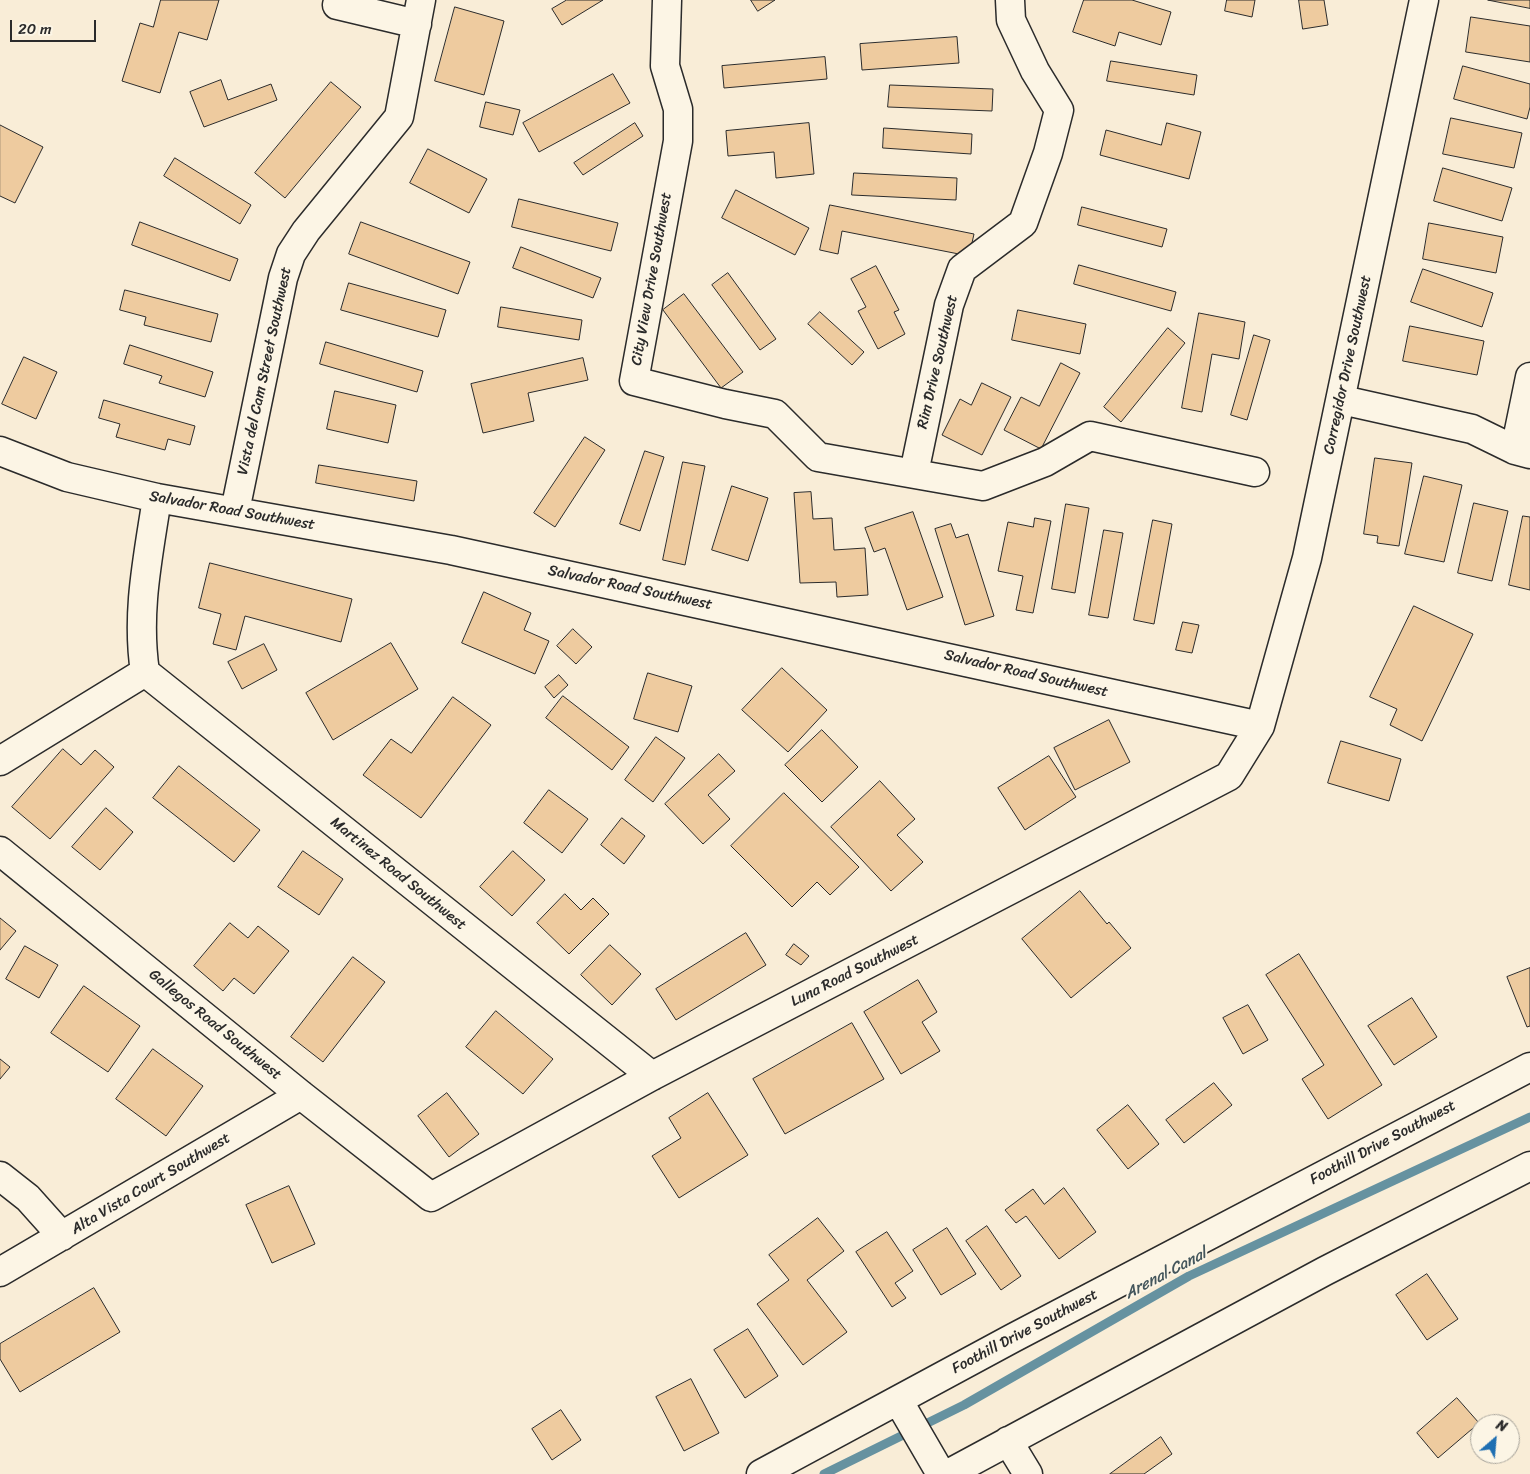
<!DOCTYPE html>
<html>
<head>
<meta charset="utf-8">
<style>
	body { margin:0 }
	#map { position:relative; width:1530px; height:1474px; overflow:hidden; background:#f9edd7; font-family:Sriracha,sans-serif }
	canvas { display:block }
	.north { position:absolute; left:1470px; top:1414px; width:50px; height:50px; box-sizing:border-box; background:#fcf5e5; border:1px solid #a8a49b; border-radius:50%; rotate:27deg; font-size:14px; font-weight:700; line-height:20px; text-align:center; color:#2b2b2b }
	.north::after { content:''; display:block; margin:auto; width:18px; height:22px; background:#1f6fb2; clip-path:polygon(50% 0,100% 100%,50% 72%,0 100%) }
	.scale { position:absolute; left:10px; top:20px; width:86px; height:22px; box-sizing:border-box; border:2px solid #2b2b2b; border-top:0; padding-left:6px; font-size:15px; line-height:18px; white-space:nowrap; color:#2b2b2b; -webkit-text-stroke:4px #fcf5e5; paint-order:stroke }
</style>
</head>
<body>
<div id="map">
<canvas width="1530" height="1474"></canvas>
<div class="north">N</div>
<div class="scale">20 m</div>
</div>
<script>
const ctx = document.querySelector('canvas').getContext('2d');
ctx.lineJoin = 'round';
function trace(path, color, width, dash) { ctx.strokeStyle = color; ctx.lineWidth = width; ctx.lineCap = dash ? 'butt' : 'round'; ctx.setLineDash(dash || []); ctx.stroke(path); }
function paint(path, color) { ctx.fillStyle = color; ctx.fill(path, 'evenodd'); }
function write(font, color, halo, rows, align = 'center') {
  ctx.font = font + ' Sriracha,sans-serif'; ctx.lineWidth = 4; ctx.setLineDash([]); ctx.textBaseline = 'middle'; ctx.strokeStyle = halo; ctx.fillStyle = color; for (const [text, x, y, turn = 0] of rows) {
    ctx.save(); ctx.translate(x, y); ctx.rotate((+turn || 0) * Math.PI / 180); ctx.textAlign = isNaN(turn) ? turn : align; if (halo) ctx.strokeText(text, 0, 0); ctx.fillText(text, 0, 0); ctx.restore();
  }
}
const stream = new Path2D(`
	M824 1474 964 1405 1189 1276 1530 1117`);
const building = new Path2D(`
	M161 0H219L207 40 179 32 160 93 122 81 140 23 153 27Z
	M567 0H603L562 25 552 9Z
	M751 0H775L758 11Z
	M1084 0H1132L1171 12 1161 45 1119 32 1115 46 1073 32Z
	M1227 0H1255L1252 17 1225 11Z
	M1299 0H1324L1328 25 1303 29Z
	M1488 0H1530V8Z
	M455 7 504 21 484 95 435 81Z
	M1471 17 1530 26V62L1466 52Z
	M957 37 959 63 862 70 860 44Z
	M825 57 827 79 724 88 722 66Z
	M1111 61 1197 75 1194 95 1107 81Z
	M1463 66 1530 84V107L1527 119 1454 99Z
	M613 74 630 103 539 152 523 123Z
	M221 80 228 100 271 84 277 100 204 127 190 92Z
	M331 82 361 107 285 198 255 173Z
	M890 85 993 89 992 111 888 107Z
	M486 102 520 110 513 135 480 127Z
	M1451 118 1522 133 1514 168 1443 154Z
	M635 123 643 136 583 175 574 163Z
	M809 123 814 174 776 178 774 152 728 156 726 131Z
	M1167 123 1201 132 1189 179 1100 155 1106 130 1161 145Z
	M0 125 43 147 15 203 0 196Z
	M884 128 972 134 971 154 883 148Z
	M428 149 487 179 469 213 410 183Z
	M175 158 251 205 240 224 164 176Z
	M1443 168 1512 188 1502 221 1434 201Z
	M854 173 957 178 956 200 852 195Z
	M736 190 809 228 795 255 722 218Z
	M519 199 618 223 611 251 512 227Z
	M830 205 974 234 969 256 842 231 838 254 820 250Z
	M1082 207 1167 229 1162 247 1078 225Z
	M140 222 238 259 230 281 132 245Z
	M361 222 470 262 458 294 349 254Z
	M1429 223 1503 237 1496 273 1423 259Z
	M521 247 601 278 593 298 513 268Z
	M1079 265 1176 292 1171 311 1074 284Z
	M876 266 899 310 894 312 905 334 878 349 858 311 866 307 851 279Z
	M1423 269 1493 293 1482 327 1411 302Z
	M728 273 776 339 760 350 712 285Z
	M349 283 446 310 438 337 341 310Z
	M125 290 218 314 211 342 144 325 146 317 120 310Z
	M684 294 743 372 721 388 663 310Z
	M501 307 582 320 579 340 498 327Z
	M1018 310 1086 324 1080 354 1012 340Z
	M820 312 864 352 852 365 808 324Z
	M1199 313 1245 322 1239 359 1212 354 1202 412 1182 408Z
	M1410 326 1484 341 1477 375 1403 361Z
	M1168 328 1185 343 1121 422 1104 407Z
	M1254 335 1270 340 1247 420 1231 415Z
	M326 342 423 371 417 392 320 364Z
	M130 345 213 372 205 397 159 383 162 376 124 364Z
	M24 357 57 372 36 419 2 404Z
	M583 358 588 380 528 393 534 421 483 433 471 384Z
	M1061 363 1080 373 1041 449 1004 430 1021 397 1039 406Z
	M982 383 1011 397 982 455 942 435 960 399 971 405Z
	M335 391 396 405 388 443 327 429Z
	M104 400 195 426 190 445 168 439 165 450 116 437 120 424 99 418Z
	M585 437 605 450 555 527 534 513Z
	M645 451 664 457 640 531 620 524Z
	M1375 458 1412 463 1399 546 1377 543 1378 536 1364 534Z
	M683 462 705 466 685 565 663 560Z
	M319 465 417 481 414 501 316 483Z
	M1424 476 1462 485 1444 562 1405 554Z
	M732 486 768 498 748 561 712 550Z
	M811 492 813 519 832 518 834 550 865 548 868 595 837 597 836 582 800 583 794 493Z
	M1474 503 1508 511 1492 581 1458 573Z
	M1066 504 1089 508 1075 593 1052 589Z
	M913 512 943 597 907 610 885 548 874 552 865 528Z
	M1523 516 1530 517V590L1509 585Z
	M1035 518 1051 521 1033 613 1016 610 1023 576 998 571 1008 522 1033 527Z
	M1153 520 1172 524 1154 624 1134 620Z
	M951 524 956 538 968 534 994 616 965 625 935 529Z
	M1104 530 1123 533 1108 618 1089 615Z
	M210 563 352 599 341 642 245 616 236 650 213 644 221 614 199 608Z
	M484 592 531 613 524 630 549 641 535 674 462 643Z
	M1414 606 1473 634 1422 741 1390 725 1397 709 1370 697Z
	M1183 622 1199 625 1192 653 1176 650Z
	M573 629 592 647 576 664 557 646Z
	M391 643 418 689 333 740 306 693Z
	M264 644 277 670 242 689 228 662Z
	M782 668 827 710 788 752 742 710Z
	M648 673 692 686 678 732 634 719Z
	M559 675 568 685 554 698 545 687Z
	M563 696 629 747 612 770 546 718Z
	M453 697 491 725 421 818 363 775 391 739 411 753Z
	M1109 720 1130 762 1075 790 1054 748Z
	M822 730 858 767 822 802 785 765Z
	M656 737 685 758 653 802 625 780Z
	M1341 741 1401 759 1389 801 1328 783Z
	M63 749 81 765 95 750 114 767 50 839 12 807Z
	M719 754 735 771 708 795 730 819 703 844 665 804Z
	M1049 756 1076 797 1025 830 998 788Z
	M179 766 260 830 234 862 153 798Z
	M880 781 915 819 897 835 923 862 891 891 831 827Z
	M549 790 588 819 562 853 524 823Z
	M784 793 859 867 830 895 817 882 792 907 731 846Z
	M106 808 133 832 100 870 72 847Z
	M622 818 645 836 624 864 601 845Z
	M303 851 343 879 319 915 278 887Z
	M513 851 545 880 512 916 480 887Z
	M1080 891 1107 924 1109 922 1131 948 1071 998 1022 939Z
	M565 894 581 910 593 898 609 914 569 954 537 923Z
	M0 918 16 931 0 950Z
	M230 923 248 938 258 926 289 951 254 994 234 978 223 991 194 966Z
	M746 933 766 965 676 1020 656 989Z
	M794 944 809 956 801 965 786 955Z
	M610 945 641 974 612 1005 581 975Z
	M25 946 58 965 39 998 6 979Z
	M1299 954 1382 1085 1328 1119 1302 1079 1324 1065 1266 975Z
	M353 957 385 982 323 1062 291 1037Z
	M1530 968V1026L1527 1027 1507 977Z
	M918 980 937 1012 922 1022 940 1051 901 1074 864 1012Z
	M84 986 140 1026 108 1072 51 1033Z
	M1412 998 1437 1037 1394 1065 1368 1026Z
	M1248 1005 1268 1040 1243 1054 1223 1018Z
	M496 1011 553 1059 523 1094 466 1047Z
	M852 1023 884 1079 785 1134 753 1079Z
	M153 1049 203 1086 166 1136 116 1099Z
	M0 1059 10 1067 0 1079Z
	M1214 1083 1232 1105 1184 1143 1166 1120Z
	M447 1093 479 1134 449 1157 418 1116Z
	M708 1093 748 1155 679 1198 652 1156 681 1138 669 1118Z
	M1128 1105 1159 1144 1128 1169 1097 1130Z
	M289 1186 315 1244 272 1263 246 1205Z
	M1064 1188 1096 1232 1059 1259 1026 1216 1016 1223 1005 1210 1033 1189 1044 1204Z
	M818 1218 844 1251 807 1280 847 1332 803 1365 757 1304 789 1280 769 1255Z
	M987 1226 1021 1276 1001 1290 966 1241Z
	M947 1228 976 1274 941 1295 913 1250Z
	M887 1232 913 1271 895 1283 906 1298 892 1307 856 1252Z
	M1427 1274 1458 1319 1427 1340 1396 1295Z
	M94 1288 120 1332 20 1392 0 1359V1344Z
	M748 1329 778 1376 745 1398 714 1350Z
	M691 1379 719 1433 684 1451 656 1397Z
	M1457 1398 1479 1423 1438 1458 1417 1433Z
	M561 1410 581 1440 552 1460 532 1429Z
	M1161 1437 1172 1454 1144 1474H1110Z`);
const minor = new Path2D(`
	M667 0 665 66 678 109V141L634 381 725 404 775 414 818 457 983 486 1045 462 1090 436 1255 472
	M337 5 417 24
	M1342 400 1472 429 1515 450 1530 454
	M1515 450 1530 377
	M0 451 67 477 157 498 451 550 1260 726
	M914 473 949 305 962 269 1023 223 1048 153 1059 110 1035 71 1011 20 1010 0
	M235 511 283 278 291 254 306 231 399 117 421 0
	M145 672 652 1076
	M145 672C136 612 148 558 157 498
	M0 761 145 672
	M0 851 301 1095 431 1197 652 1076 1229 776 1260 726 1307 558 1424 0
	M0 1176 28 1198 62 1236
	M0 1272 301 1095
	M898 1400 941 1474
	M1008 1441 1028 1474
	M761 1474 1013 1338 1530 1067
	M948 1474 1325 1271 1530 1166`);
const streetNames = [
	["City View Drive Southwest",652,279,-80],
	["Rim Drive Southwest",938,362,-77],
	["Corregidor Drive Southwest",1348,365,-78],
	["Vista del Cam Street Southwest",265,371,-78],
	["Salvador Road Southwest",232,511,10],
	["Salvador Road Southwest",630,588,12],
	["Salvador Road Southwest",1026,674,13],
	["Martinez Road Southwest",398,874,39],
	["Luna Road Southwest",855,971,-27],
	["Gallegos Road Southwest",215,1025,39],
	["Foothill Drive Southwest",1383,1143,-28],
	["Alta Vista Court Southwest",151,1184,-31],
	["Foothill Drive Southwest",1025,1332,-28]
];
const waterNames = [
	["Arenal Canal",1166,1274,-28]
];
trace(stream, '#6692a0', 9);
paint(building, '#eecb9f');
trace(building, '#2b2b2b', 1);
trace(minor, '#2b2b2b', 31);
trace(minor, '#fcf5e5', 28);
write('15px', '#2b2b2b', '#fcf5e5', streetNames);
write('italic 16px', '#44565c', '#fcf5e5', waterNames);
</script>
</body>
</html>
